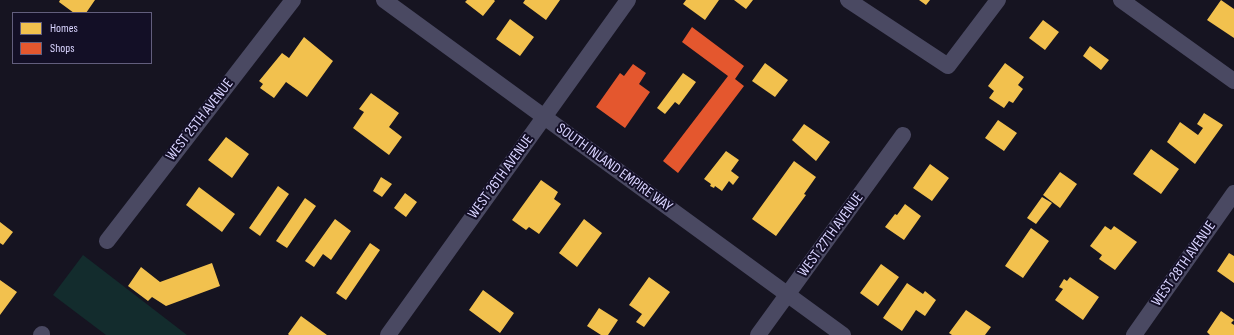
<!DOCTYPE html>
<html>
<head>
<meta charset="utf-8">
<style>
	body { margin:0 }
	#map { position:relative; width:1234px; height:335px; overflow:hidden; background:#161421; font-family:"Sofia Sans Condensed",sans-serif }
	canvas { display:block }
	.legend { position:absolute; left:12px; top:12px; width:140px; height:52px; box-sizing:border-box; background:#130f26; border:1px solid #625e7d; margin:0; padding:5px 7px; list-style:none; font-size:12px; color:#d9d4ff }
	.legend li { display:flex; align-items:center; gap:8px; height:20px }
	.legend b { width:20px; border:1px solid #625e7d }
</style>
</head>
<body>
<div id="map">
<canvas width="1234" height="335"></canvas>
<ul class="legend">
<li><b style="height:11px;background:#f2c14e"></b>Homes</li>
<li><b style="height:11px;background:#e4572e"></b>Shops</li>
</ul>
</div>
<script>
const ctx = document.querySelector('canvas').getContext('2d');
ctx.lineJoin = 'round';
function paint(path, color) { ctx.fillStyle = color; ctx.fill(path, 'evenodd'); }
function trace(path, color, width, dash) { ctx.strokeStyle = color; ctx.lineWidth = width; ctx.lineCap = dash ? 'butt' : 'round'; ctx.setLineDash(dash || []); ctx.stroke(path); }
function write(font, color, halo, rows, align = 'center') {
  ctx.font = font + ' "Sofia Sans Condensed",sans-serif'; ctx.lineWidth = 4; ctx.setLineDash([]); ctx.textBaseline = 'middle'; ctx.strokeStyle = halo; ctx.fillStyle = color; for (const [text, x, y, turn = 0] of rows) {
    ctx.save(); ctx.translate(x, y); ctx.rotate((+turn || 0) * Math.PI / 180); ctx.textAlign = isNaN(turn) ? turn : align; if (halo) ctx.strokeText(text, 0, 0); ctx.fillText(text, 0, 0); ctx.restore();
  }
}
const green = new Path2D(`
	M83 255 187 335H106L53 295Z`);
const homes = new Path2D(`
	M60 0H95L86 13H74L59 2Z
	M467 0H494L495 1 483 16 465 2Z
	M525 0H560L546 20 523 3Z
	M686 0H719L705 20 683 4Z
	M734 0H753L746 9Z
	M919 0H930L926 5Z
	M1221 0 1234 9V38L1207 20Z
	M510 19 534 37 520 56 496 39Z
	M1043 20 1059 32 1045 50 1029 38Z
	M304 37 333 61 307 97 286 82 274 98 260 88 263 84 259 81 282 53 289 58Z
	M1090 46 1109 60 1101 70 1083 56Z
	M765 63 788 80 775 97 752 81Z
	M1005 63 1024 77 1018 85 1023 89 1013 103 1009 101 1004 108 989 98 994 91 988 86Z
	M683 73 696 82 679 105 675 102 665 114 657 108Z
	M371 93 399 113 389 127 402 137 389 155 353 128 364 112 359 109Z
	M1204 113 1223 125 1195 164 1167 142 1180 122 1198 135 1203 128 1197 124Z
	M998 120 1017 133 1004 151 985 138Z
	M804 124 830 142 816 161 792 140Z
	M226 137 249 154 232 178 208 160Z
	M1151 149 1179 169 1161 194 1133 174Z
	M726 151 739 160 731 171 739 177 733 185 729 181 722 191 715 186 714 188 710 186 711 184 704 179Z
	M794 161 816 177 804 194 806 195 776 236 752 219Z
	M930 164 949 178 932 201 913 188Z
	M1060 172 1077 184 1060 208 1043 195Z
	M381 177 392 184 382 197 373 191Z
	M541 180 558 192 554 199 561 204 539 234 529 227 526 230 512 220Z
	M278 186 289 194 260 236 249 228Z
	M199 187 235 214 222 232 186 205Z
	M405 193 417 202 406 217 394 208Z
	M1042 197 1052 203 1036 224 1027 218Z
	M305 198 316 206 287 248 276 241Z
	M905 204 921 216 904 240 885 227 895 214 897 215Z
	M335 219 351 231 331 260 323 254 314 267 305 261Z
	M584 219 602 233 577 267 559 253Z
	M0 222 13 232 3 245 0 243Z
	M1105 226 1111 230 1114 226 1137 242 1115 270 1099 259 1102 255 1090 246Z
	M1031 228 1049 241 1023 278 1005 266Z
	M370 243 380 250 346 300 336 293Z
	M1229 253 1234 256V283L1217 271Z
	M212 263 220 286 166 306 152 297 148 301 128 286 141 267 160 282Z
	M881 264 899 277 878 306 860 293Z
	M649 277 670 292 644 327 636 322 642 314 629 305Z
	M1070 277 1099 297 1083 320 1055 300 1063 289 1059 287 1064 279 1067 281Z
	M0 280 17 292 0 315Z
	M907 283 923 294 925 291 936 300 925 316 916 310 902 331 883 318Z
	M483 290 514 313 500 333 469 310Z
	M599 308 618 320 608 335H601L587 326Z
	M966 310 991 327 985 335H952L949 333Z
	M1221 311 1234 320 1231 323 1234 325V335H1210L1207 332Z
	M301 316 327 335H289L288 334Z`);
const shops = new Path2D(`
	M692 27 744 66 735 79 744 86 678 173 663 161 728 76 682 42Z
	M633 64 646 73 639 84 650 92 625 128 596 107 620 73 624 76Z`);
const minor = new Path2D(`
	M384 0 843 335
	M848 0 948 66 998 0
	M1121 0 1234 81
	M107 241 293 0
	M41 335 42 334
	M388 335 628 0
	M758 335 903 135
	M1134 335 1234 193`);
const streetNames = [
	["WEST 25TH AVENUE",200,120,-52],
	["SOUTH INLAND EMPIRE WAY",614,168,36],
	["WEST 26TH AVENUE",501,177,-54],
	["WEST 27TH AVENUE",831,235,-54],
	["WEST 28TH AVENUE",1184,264,-55]
];
paint(green, '#132c2d');
paint(homes, '#f2c14e');
paint(shops, '#e4572e');
trace(minor, '#4a4962', 16);
write('15px', '#d9d4ff', '#130f26', streetNames);
</script>
</body>
</html>
